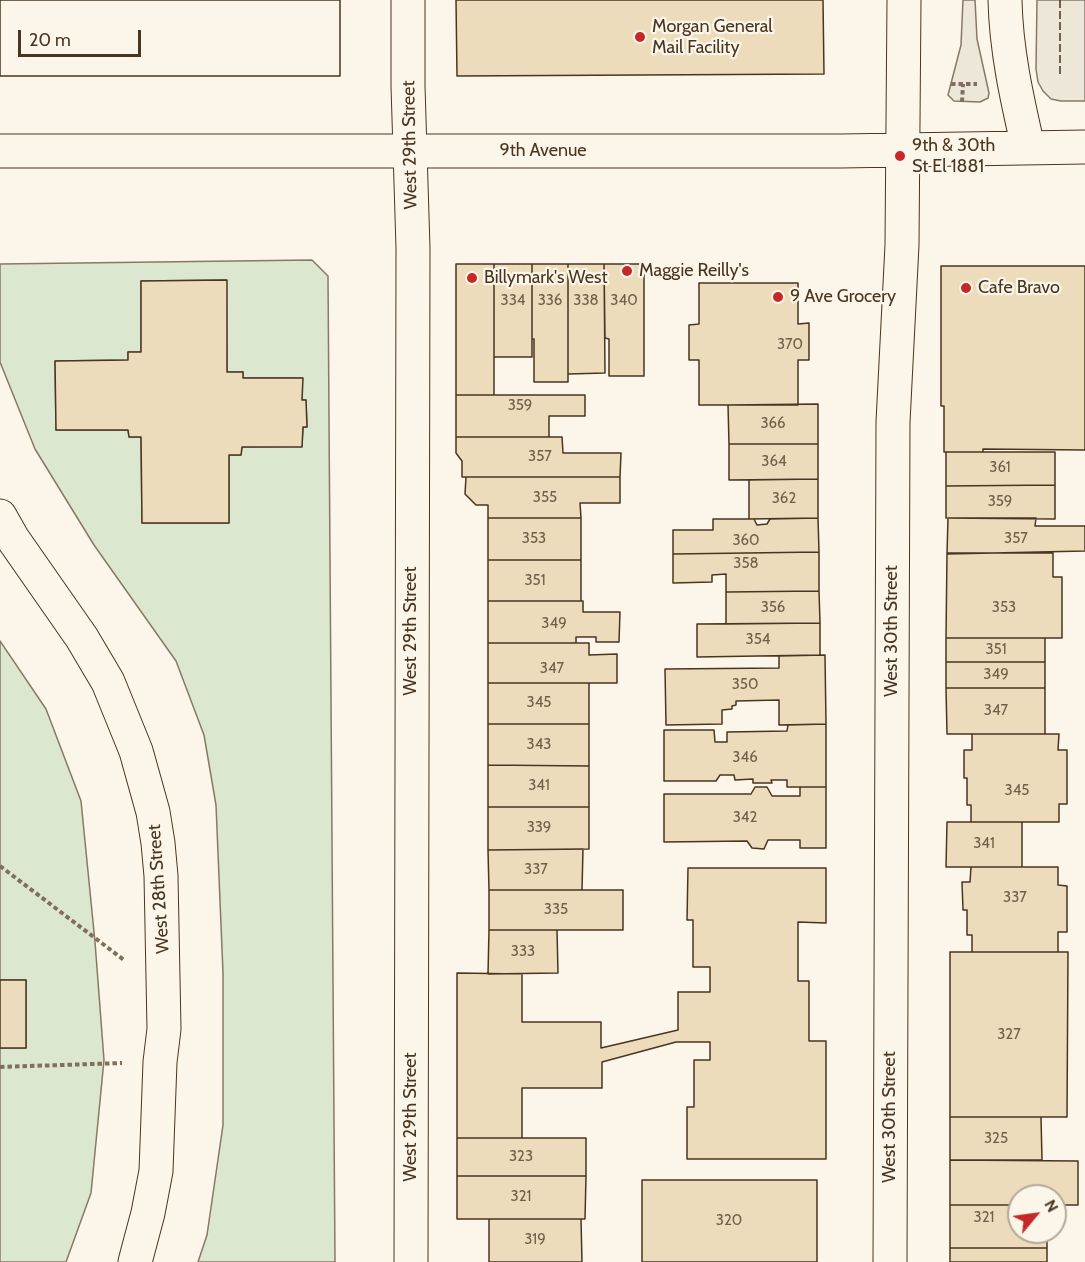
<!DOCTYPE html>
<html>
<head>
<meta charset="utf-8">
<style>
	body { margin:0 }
	#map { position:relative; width:1085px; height:1262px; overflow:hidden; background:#fbf6e9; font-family:Cabin,sans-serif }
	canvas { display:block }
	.north { position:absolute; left:1007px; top:1184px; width:60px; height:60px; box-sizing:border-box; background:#fbf6e9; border:2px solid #b4a999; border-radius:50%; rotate:61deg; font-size:16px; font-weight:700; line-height:24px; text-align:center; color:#4a3520 }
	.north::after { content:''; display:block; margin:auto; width:21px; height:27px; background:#c62828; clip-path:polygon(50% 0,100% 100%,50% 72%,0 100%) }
	.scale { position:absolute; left:18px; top:30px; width:123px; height:27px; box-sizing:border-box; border:3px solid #4a3520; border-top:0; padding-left:8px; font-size:18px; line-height:21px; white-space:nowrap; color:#4a3520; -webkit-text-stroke:4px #fbf6e9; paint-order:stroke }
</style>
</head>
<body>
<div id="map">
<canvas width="1085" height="1262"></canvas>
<div class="north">N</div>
<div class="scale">20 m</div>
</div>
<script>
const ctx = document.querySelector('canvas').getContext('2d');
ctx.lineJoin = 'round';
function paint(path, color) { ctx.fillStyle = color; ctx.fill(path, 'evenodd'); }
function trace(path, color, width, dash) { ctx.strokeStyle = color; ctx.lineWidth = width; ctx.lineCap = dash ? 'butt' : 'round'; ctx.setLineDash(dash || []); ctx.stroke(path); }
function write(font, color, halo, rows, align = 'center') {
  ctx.font = font + ' Cabin,sans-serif'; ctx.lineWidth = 4.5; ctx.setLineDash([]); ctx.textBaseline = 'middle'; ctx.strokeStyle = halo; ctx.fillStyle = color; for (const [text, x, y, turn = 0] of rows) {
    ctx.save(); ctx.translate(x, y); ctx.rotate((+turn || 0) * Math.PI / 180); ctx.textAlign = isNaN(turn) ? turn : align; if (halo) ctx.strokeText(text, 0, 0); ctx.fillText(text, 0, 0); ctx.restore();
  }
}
const green = new Path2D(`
	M312 260 328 276 335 1262H198L207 1235 223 1125V973L216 805 204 735 176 661 94 545 35 449 0 362V264ZM226 280 227 372H243V378H302V400H306L307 427H303L302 446 242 447 241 455H229V523H142L141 437H129L128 430H56L55 361 128 360V352H141V281Z
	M0 641 46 709 81 801 95 942 104 1060 91 1193 66 1262H0V1048H26V980H0Z`);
const parking = new Path2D(`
	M963 0H975L977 39 989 93 988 98 980 102 954 101 948 95 961 45Z
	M1037 0H1085V101H1061L1051 99 1043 91 1038 82 1036 69Z`);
const building = new Path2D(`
	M0 0H340V76H0Z
	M0 0H340V76H0Z
	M456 0H823L824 74 457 76Z
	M456 264H494V395H456Z
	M494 264H532V357H494Z
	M532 264H568V382H534V339H532Z
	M568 264H604L605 373 568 374Z
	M604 264H644V376H609V339L605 338Z
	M941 266H1085V450L983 449V452H944V406H941Z
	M227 280V372H243V378H303L302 400H306L307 427H303L302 447H242L241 455H229V523H142L141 437H129L128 430H56L55 361 128 360V352H141V281Z
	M699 283H798V324L809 323V360H798V405H699V360H689V325L699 324Z
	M456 395H585V416H549V437H456Z
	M818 404V444H729L728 405Z
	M456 437H562L563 453H621L620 477H462V461L456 453Z
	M729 444H818V479L729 480Z
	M946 452H1055V485L946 486Z
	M466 477H620V503H580L581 518H488V505H476L465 494Z
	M818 479V518L749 519V480Z
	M1055 485V519L946 518V486Z
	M488 518H581V560H488Z
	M818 518 819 552 673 554V530H713V519H754L757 525 767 524 770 519Z
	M948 518H1036L1035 526H1085V551L947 554Z
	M819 552V591L726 592V574L712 575V582L673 583V554Z
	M947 553H1053V577H1062V638H946Z
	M488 560H581V601H488Z
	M819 591 820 623 726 624V592Z
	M488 601H583V612H620L619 642H596V637H576V643H488Z
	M820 623V655L697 657V624Z
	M946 638H1045V662H946Z
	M488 643H589V655L617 654V683H488Z
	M825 655 826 724 779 725V700L736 701V705L732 706V709L722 710V724L666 725 665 669 779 668V656Z
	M946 662H1045V688H946Z
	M488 683H589V724H488Z
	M946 688H1045V734H947Z
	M488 724H589V766L488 765Z
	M826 724V787H787V780H771L772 783H753V779L735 780 734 775H720L716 781H664V730H714L715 742H727V732L787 731 788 725Z
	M972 734H1059L1058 750H1067V804H1059V822H971V805H967V778H964V750H972Z
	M488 765 589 766V807H488Z
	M755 787H767L772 796H800V787H826V848H800V840H768L764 849 752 848 747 841 664 842V794H751Z
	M488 807H589V849L488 850Z
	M947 822H1022V867H946Z
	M583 849 582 890H489L488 850Z
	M971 867H1058V885L1067 886V932H1058V952H972V935H967V910H963L962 882H970Z
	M688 868H826V923L798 922V981H809V1041H826V1159H687V1107H694V1060H710V1042H676L602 1062V1088H522V1138H457V973L522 974V1022H601V1048L678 1030V992H710V967H693V920H687Z
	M489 890H623V930H489Z
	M489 930H557L558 973 488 974Z
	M950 952H1068L1067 1117H950Z
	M0 980H26V1048H0Z
	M950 1117H1041L1042 1160H950Z
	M457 1138H586V1176H457Z
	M950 1160 1078 1161V1205H1055V1196H1019V1205H950Z
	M457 1176H586L585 1219H457Z
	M642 1180H817V1262H642Z
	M950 1205H1019V1232H1047V1248H950Z
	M489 1219H581L582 1262H489Z
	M950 1248H1047V1262H950Z`);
const path = new Path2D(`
	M951 84H977
	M962 102 963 84
	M0 866 124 960
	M0 1067 122 1063`);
const street = new Path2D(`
	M408 0V86L413 248 411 1262
	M0 516 13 539 82 638 108 682 136 751 153 812 158 843 161 876 164 1029 160 1062 156 1171 148 1213 135 1262`);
const secondary = new Path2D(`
	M1005 0C1006 50 1017 99 1028 147
	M0 151H841L1085 147
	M890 1262 893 422 902 245 904 0`);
const fence = new Path2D(`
	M1060 0V77`);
const markers = [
	[640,37,6,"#c62828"],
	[900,156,6,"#c62828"],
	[627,271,6,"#c62828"],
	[472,278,6,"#c62828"],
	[966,288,6,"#c62828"],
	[778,297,6,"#c62828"]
];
const numberNames = [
	["334",513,301],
	["336",550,301],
	["338",586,301],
	["340",624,301],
	["370",790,345],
	["359",520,406],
	["366",773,424],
	["357",540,457],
	["364",774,462],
	["361",1000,468],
	["355",545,498],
	["362",784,499],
	["359",1000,502],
	["353",534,539],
	["357",1016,539],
	["360",746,541],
	["358",746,564],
	["351",535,581],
	["356",773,608],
	["353",1004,608],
	["349",554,624],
	["354",758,640],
	["351",996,650],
	["347",552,669],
	["349",996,675],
	["350",745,685],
	["345",539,703],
	["347",996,711],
	["343",539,745],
	["346",745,758],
	["341",539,786],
	["345",1017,791],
	["342",745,818],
	["339",539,828],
	["341",984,844],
	["337",536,870],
	["337",1015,898],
	["335",556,910],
	["333",523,952],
	["327",1009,1035],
	["325",996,1139],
	["323",521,1157],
	["321",521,1197],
	["321",984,1218],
	["320",729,1221],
	["319",535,1240]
];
const poiNames = [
	["Morgan General",652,27],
	["Mail Facility",652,48],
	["9th & 30th",912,146],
	["St El 1881",912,167],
	["Maggie Reilly's",639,271],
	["Billymark's West",484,278],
	["Cafe Bravo",978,288],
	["9 Ave Grocery",790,297]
];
const streetNames = [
	["West 29th Street",410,145,-91],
	["9th Avenue",543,151],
	["West 29th Street",411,631,-90],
	["West 30th Street",892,631,-90],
	["West 28th Street",159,889,-94],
	["West 29th Street",411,1117,-90],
	["West 30th Street",890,1117,-90]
];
paint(green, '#dce7d0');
trace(green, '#887966', 1.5);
paint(parking, '#ede7d9');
trace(parking, '#887966', 1.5);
paint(building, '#ecdcbc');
trace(building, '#4a3520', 1.5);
trace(street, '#4a3520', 35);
trace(secondary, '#4a3520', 35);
trace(path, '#7f6f5c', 4, [4.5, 3]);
trace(street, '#fbf6e9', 33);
trace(secondary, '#fbf6e9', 33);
trace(fence, '#4a3520', 1.5, [8, 3]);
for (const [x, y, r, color] of markers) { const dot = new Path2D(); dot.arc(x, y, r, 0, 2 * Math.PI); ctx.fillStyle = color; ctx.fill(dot); trace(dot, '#fbf6e9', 2); }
write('15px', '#725f47', null, numberNames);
write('18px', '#4a3520', '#fbf6e9', poiNames, 'left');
write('18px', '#4a3520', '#fbf6e9', streetNames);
</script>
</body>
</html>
